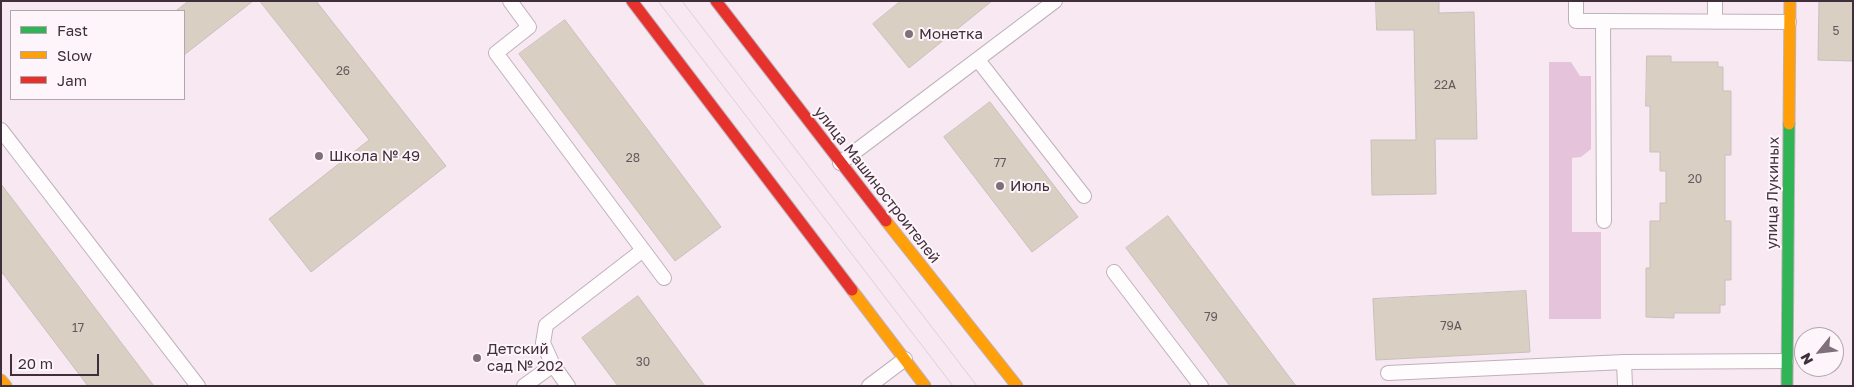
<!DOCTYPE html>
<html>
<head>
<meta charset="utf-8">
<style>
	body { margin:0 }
	#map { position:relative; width:1854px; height:387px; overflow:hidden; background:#f7e8f2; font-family:"Golos Text",sans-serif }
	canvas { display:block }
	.frame { position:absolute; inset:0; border:2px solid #402f3b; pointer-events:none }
	.legend { position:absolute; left:10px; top:10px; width:175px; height:90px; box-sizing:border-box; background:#fef5fb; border:1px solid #b2a6ae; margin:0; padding:6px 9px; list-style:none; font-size:15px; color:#402f3b }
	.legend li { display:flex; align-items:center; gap:10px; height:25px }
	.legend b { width:25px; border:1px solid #b2a6ae }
	.north { position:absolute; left:1794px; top:327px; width:50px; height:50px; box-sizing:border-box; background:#fef5fb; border:1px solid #b2a6ae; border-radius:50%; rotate:241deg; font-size:14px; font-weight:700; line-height:20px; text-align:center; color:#402f3b }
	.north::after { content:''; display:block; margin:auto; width:18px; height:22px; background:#80707b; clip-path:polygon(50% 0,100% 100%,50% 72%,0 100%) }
	.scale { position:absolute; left:10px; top:354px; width:89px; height:22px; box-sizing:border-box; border:2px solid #402f3b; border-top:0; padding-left:6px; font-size:15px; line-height:18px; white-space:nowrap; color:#402f3b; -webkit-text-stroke:4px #fef5fb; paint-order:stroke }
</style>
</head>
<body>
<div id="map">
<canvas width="1854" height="387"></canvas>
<div class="frame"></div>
<ul class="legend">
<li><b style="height:6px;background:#30b455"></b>Fast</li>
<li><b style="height:6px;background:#ff9f0a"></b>Slow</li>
<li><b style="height:6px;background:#e5322d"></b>Jam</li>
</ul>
<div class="north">N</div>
<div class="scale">20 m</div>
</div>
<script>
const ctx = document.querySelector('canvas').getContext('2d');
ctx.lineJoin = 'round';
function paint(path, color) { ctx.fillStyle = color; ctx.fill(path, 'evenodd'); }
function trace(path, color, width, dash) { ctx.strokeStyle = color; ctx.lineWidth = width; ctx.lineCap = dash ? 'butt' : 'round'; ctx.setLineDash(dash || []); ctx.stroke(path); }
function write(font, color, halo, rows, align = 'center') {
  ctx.font = font + ' "Golos Text",sans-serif'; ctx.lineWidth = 4; ctx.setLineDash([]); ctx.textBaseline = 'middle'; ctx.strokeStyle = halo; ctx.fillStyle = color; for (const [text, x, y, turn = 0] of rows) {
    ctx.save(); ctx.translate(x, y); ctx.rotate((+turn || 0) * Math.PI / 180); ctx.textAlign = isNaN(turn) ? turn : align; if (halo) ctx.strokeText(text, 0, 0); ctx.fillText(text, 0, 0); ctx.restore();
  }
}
const green = new Path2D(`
	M1549 62H1571L1580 76H1591V149L1581 157 1572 158V232H1601V319H1549Z`);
const building = new Path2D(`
	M189 1H253L184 55V11H176Z
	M260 1H316L446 166 311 272 269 219 369 140Z
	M901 1H992L909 68 873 24Z
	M1376 1H1439V13L1474 12 1477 139H1435L1436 194 1372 195 1371 140H1416L1414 30H1377Z
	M1800 1H1853V61L1818 60 1819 2Z
	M565 20 721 227 675 261 519 54Z
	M1647 56H1671V62H1718V67H1723V91H1731V155H1725V221H1731V280H1725V305H1720V313H1674V318L1646 317V268H1650V221H1660V203H1666V171H1660V152H1650V106H1646Z
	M990 102 1078 217 1032 252 944 137Z
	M1 184 154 386H88L1 271Z
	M1168 216 1296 386H1230L1126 248Z
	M1526 291 1530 352 1376 360 1373 299Z
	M638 296 705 386H618L582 338Z`);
const lane = new Path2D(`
	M510 1 529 27 496 53 664 278
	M1576 1V21H1603
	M1715 1V22
	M978 60 1084 196
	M1 130 198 386
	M840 163 1055 1
	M1604 221 1603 21 1789 22
	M1114 272 1201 386
	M1624 362 1625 386
	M1388 373 1624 362 1786 361
	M524 386 553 365
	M568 386 553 365 543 343 546 325 643 250
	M869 386 905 359`);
const fast = new Path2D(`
	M1787 386 1789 124`);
const slow = new Path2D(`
	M1789 124 1790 1
	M886 221 1017 386
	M852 290 925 386
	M1 380 6 386`);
const jam = new Path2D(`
	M632 1 852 290
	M716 1 886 221`);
const tram = new Path2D(`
	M658 1 953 386
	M682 1 977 386`);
const markers = [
	[909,34,5,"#80707b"],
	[319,156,5,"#80707b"],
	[1000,186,5,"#80707b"],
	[477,358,5,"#80707b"]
];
const numberNames = [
	["5",1836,31],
	["26",343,71],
	["22А",1445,85],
	["28",633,158],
	["77",1000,163],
	["20",1695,179],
	["79",1211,317],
	["79А",1451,326],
	["17",78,328],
	["30",643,362]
];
const poiNames = [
	["Монетка",919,34],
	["Школа № 49",329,156],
	["Июль",1010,186],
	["Детский",487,349],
	["сад № 202",487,366]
];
const streetNames = [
	["улица Машиностроителей",877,185,52],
	["улица Лукиных",1773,193,-89]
];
paint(green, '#e5c4db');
paint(building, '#dacfc3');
trace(building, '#c8c0bc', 1);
trace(lane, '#bfb1bb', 16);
trace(fast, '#bfb1bb', 13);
trace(slow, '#bfb1bb', 13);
trace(jam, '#bfb1bb', 13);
trace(lane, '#fefcfd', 14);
trace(fast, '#30b455', 11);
trace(slow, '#ff9f0a', 11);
trace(jam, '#e5322d', 11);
trace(tram, '#d8d3d6', 1);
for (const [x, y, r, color] of markers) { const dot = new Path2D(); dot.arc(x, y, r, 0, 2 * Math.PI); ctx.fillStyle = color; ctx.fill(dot); trace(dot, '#fef5fb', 2); }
write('12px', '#66575d', null, numberNames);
write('15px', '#402f3b', '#fef5fb', poiNames, 'left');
write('15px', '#402f3b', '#fef5fb', streetNames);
</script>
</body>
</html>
